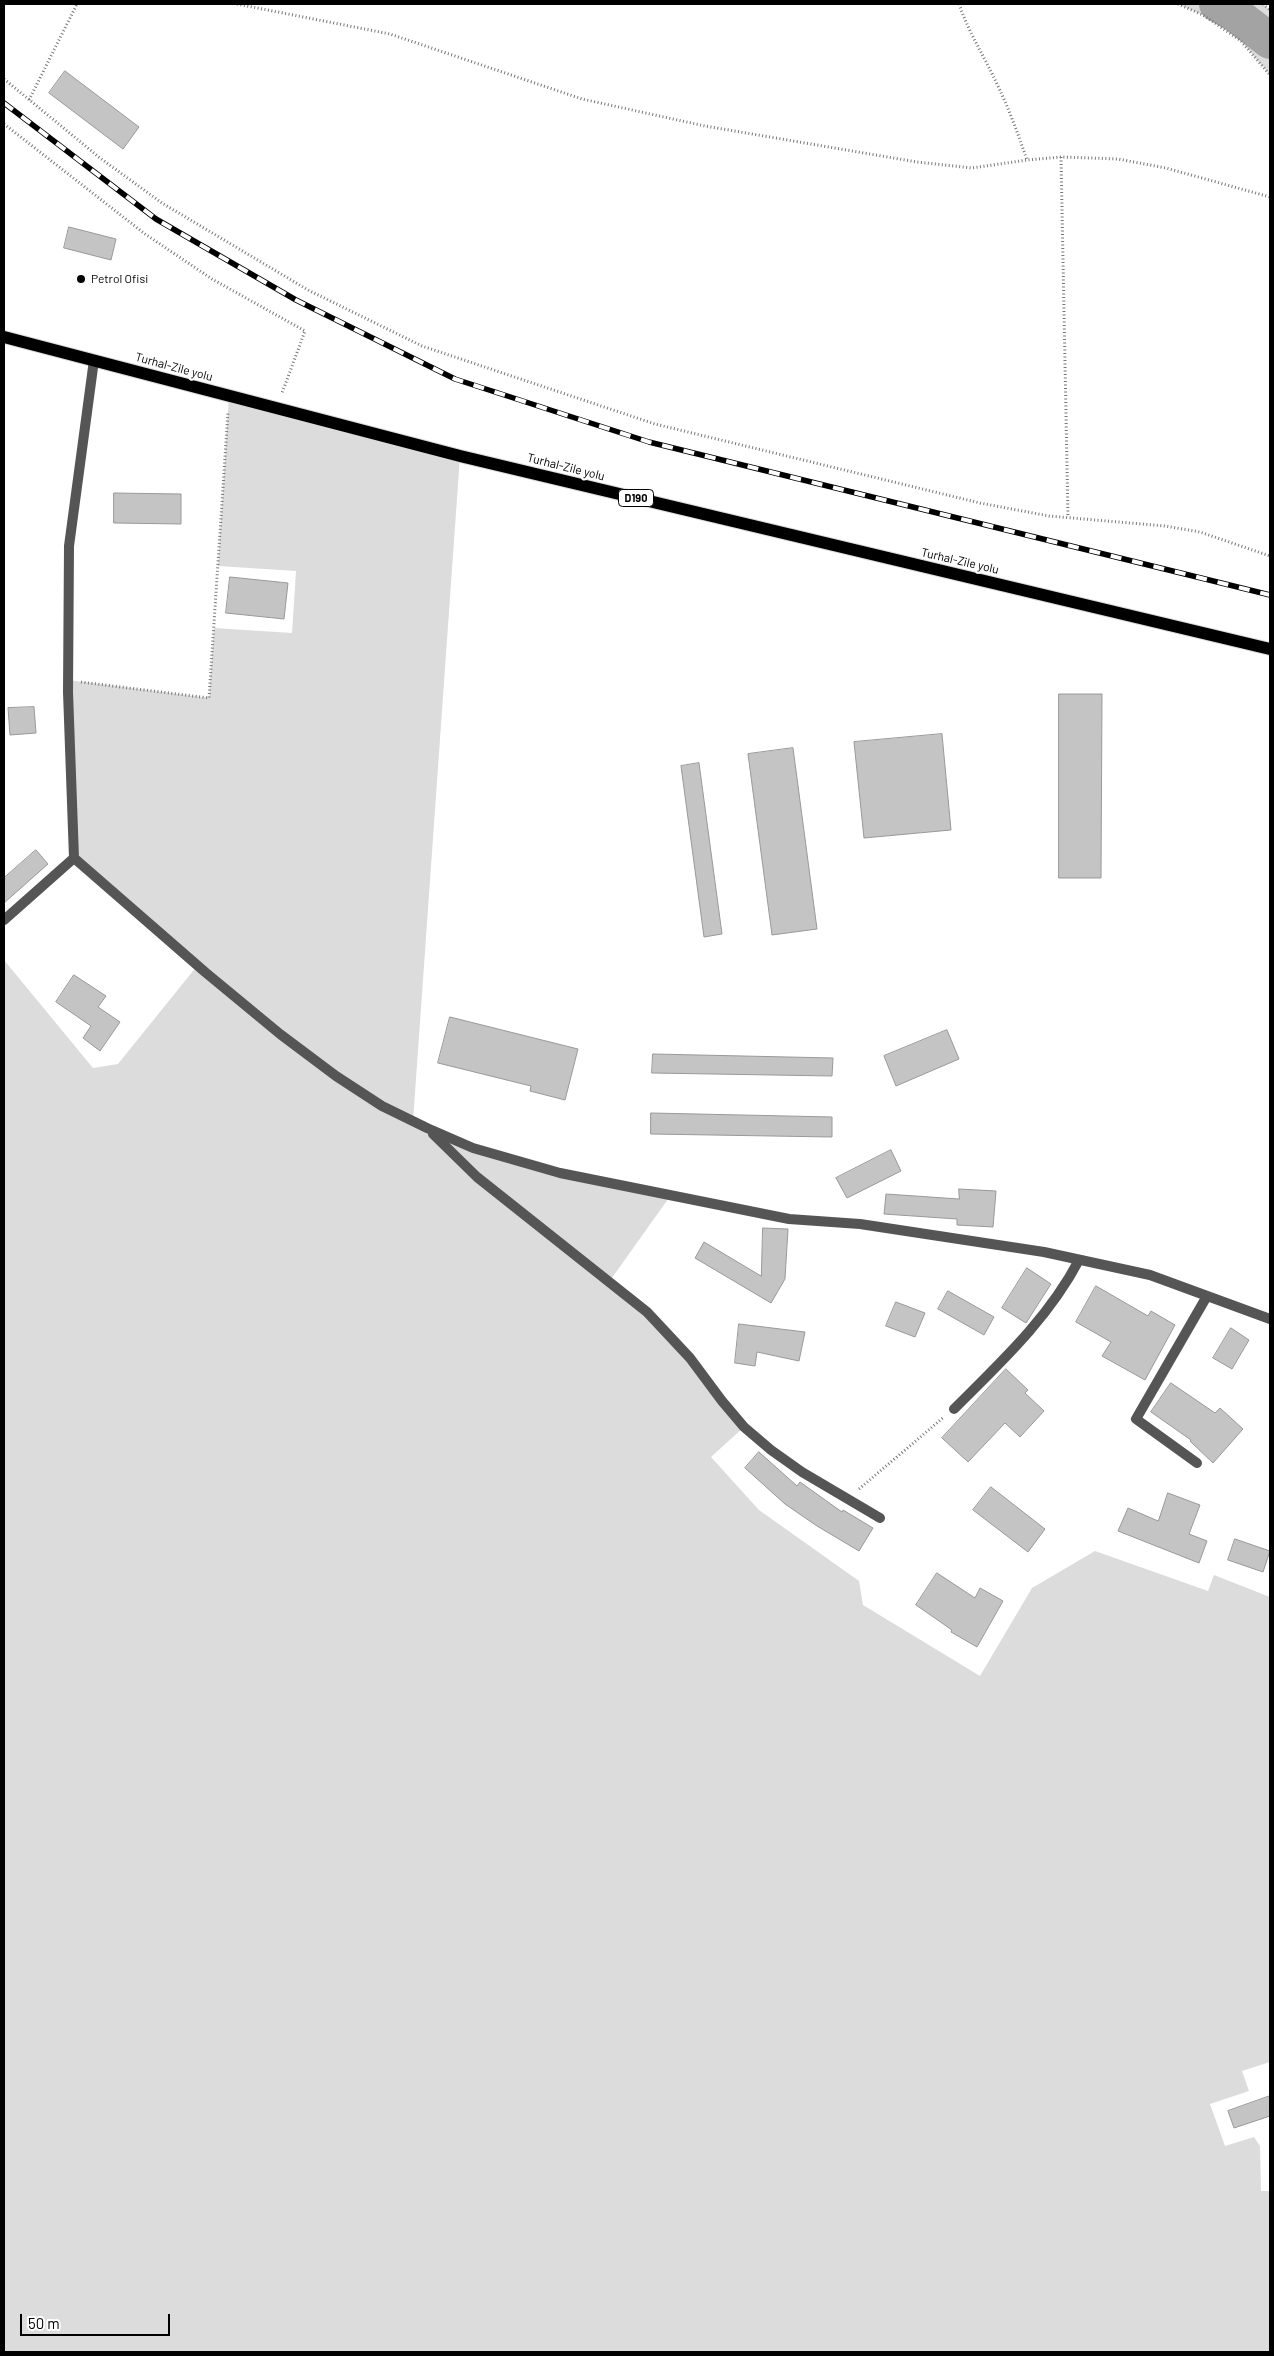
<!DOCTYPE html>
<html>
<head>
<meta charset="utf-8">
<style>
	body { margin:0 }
	#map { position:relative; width:1274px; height:2356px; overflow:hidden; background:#fff; font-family:Barlow,sans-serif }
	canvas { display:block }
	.frame { position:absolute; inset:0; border:5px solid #000; pointer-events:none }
	.scale { position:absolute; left:20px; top:2314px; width:150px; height:22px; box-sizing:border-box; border:2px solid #000; border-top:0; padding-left:6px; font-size:15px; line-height:18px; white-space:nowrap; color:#000; -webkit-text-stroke:4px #fff; paint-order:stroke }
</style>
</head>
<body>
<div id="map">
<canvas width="1274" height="2356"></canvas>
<div class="frame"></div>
<div class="scale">50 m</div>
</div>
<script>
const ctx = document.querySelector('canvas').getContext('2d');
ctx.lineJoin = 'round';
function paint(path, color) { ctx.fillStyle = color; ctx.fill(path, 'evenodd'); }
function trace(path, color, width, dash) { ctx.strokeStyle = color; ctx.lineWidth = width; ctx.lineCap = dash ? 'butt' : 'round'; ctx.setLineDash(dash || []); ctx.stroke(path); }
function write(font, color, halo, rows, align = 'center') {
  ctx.font = font + ' Barlow,sans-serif'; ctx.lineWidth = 4.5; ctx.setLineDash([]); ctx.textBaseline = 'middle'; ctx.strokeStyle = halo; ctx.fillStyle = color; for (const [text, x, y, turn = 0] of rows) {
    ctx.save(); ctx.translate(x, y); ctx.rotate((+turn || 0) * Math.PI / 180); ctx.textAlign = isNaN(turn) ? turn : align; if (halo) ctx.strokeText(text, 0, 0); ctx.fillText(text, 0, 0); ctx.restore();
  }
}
const green = new Path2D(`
	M1178 4H1263L1270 10V75L1241 41 1203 15Z
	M229 396 460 456 413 1121 473 1148 671 1195 609 1282 647 1312 744 1427 711 1457 759 1510 859 1581 863 1605 980 1676 1032 1588 1095 1551 1208 1591 1214 1575 1270 1597V2062L1242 2071 1249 2091 1210 2104 1225 2146 1254 2137 1260 2146 1261 2191H1270V2352H4V960L93 1068 118 1064 197 966 74 858 68 680 209 698 214 628 292 633 296 571 218 566Z`);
const river = new Path2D(`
	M1217 4 1235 14 1270 41`);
const building = new Path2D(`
	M65 71 139 127 123 149 49 93Z
	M69 227 116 239 111 260 64 248Z
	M114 493 181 494V524L114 523Z
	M230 577 288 583 284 619 226 613Z
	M1059 694H1102L1101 878H1059Z
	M34 707 36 733 10 735 8 708Z
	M942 734 951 830 864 838 854 742Z
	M793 748 817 929 772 935 748 754Z
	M699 763 722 934 704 937 681 766Z
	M36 850 48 864 4 903V878Z
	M74 975 106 996 98 1007 120 1022 100 1051 83 1038 91 1026 56 1002Z
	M450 1017 578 1049 565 1100 530 1091 531 1086 438 1063Z
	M947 1030 959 1059 896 1086 884 1056Z
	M653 1054 833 1058 832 1076 652 1073Z
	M651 1113 832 1117V1137L651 1134Z
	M891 1150 901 1171 847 1198 836 1178Z
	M959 1189 996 1191 993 1227 957 1225V1219L884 1214 886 1194 959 1199Z
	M763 1228 788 1229 785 1279 771 1303 695 1258 704 1242 761 1276Z
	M1027 1268 1051 1284 1026 1323 1002 1308Z
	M1096 1286 1148 1316 1151 1311 1175 1325 1145 1380 1102 1356 1111 1342 1076 1322Z
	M948 1291 994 1317 984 1335 938 1309Z
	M896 1302 925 1313 915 1337 886 1326Z
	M739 1324 805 1332 799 1361 757 1352 755 1366 735 1363Z
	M1231 1328 1249 1340 1232 1369 1213 1358Z
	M1006 1369 1028 1390 1025 1393 1044 1411 1020 1437 1005 1423 968 1462 942 1438Z
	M1171 1383 1215 1413 1220 1408 1243 1429 1213 1463 1190 1441 1191 1440 1151 1412Z
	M759 1452 797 1486 800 1482 842 1512 843 1510 873 1528 859 1551 817 1526 785 1504 745 1468Z
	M991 1487 1045 1529 1028 1552 973 1510Z
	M1168 1493 1200 1505 1189 1534 1207 1541 1199 1563 1118 1531 1128 1508 1158 1521Z
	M1235 1539 1270 1551 1263 1572 1228 1560Z
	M937 1573 975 1598 980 1588 1003 1601 977 1647 951 1632 952 1630 916 1605Z
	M1270 2096V2116L1234 2128 1228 2111Z`);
const path = new Path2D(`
	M237 4 390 34 582 99 705 126 917 162 972 168 1027 160 1061 157 1118 159 1166 168 1270 197
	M959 4C969 33 984 56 997 84 1009 109 1018 134 1027 160
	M1178 4 1203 15 1241 41 1270 75
	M1263 4 1270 10
	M4 79 100 158 162 203 308 290 422 346 655 424 980 503 1049 516 1165 526 1200 532 1270 556
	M29 100 77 4
	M4 124 145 234 212 279 305 331 282 393
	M1061 157 1068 517
	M81 682 209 698 228 412
	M859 1489 944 1417`);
const street = new Path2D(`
	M94 360 69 546 68 692 74 858 205 972 280 1034 336 1076 382 1106 427 1128 473 1148 560 1173 789 1219 860 1224 1044 1252 1150 1275 1270 1319
	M4 920 74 858
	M433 1134 477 1177 647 1312 690 1358 722 1401 744 1427 771 1450 802 1472 880 1518
	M954 1409C1000 1363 1048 1319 1079 1260
	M1197 1463 1136 1419 1207 1296`);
const primary = new Path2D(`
	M4 337 460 456 1270 649`);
const rail = new Path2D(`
	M4 103 156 219 296 300 455 379 649 442 1270 595`);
const markers = [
	[81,279,5,"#000"]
];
const shields = [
	[636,498,35]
];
const shieldNames = [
	["D190",636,498]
];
const poiNames = [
	["Petrol Ofisi",91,279]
];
const streetNames = [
	["Turhal-Zile yolu",174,367,15],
	["Turhal-Zile yolu",566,467,14],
	["Turhal-Zile yolu",960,561,13]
];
paint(green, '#dcdcdc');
trace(river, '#a3a3a3', 36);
paint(building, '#c4c4c4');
trace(building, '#999', 1);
trace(primary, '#dbdbdb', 14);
trace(path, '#777', 3, [1, 2.5]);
trace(street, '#555', 10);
trace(primary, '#000', 12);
trace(rail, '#000', 5.5);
trace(rail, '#fff', 4, [11]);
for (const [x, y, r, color] of markers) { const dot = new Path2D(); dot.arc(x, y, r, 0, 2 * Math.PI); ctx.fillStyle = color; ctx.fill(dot); trace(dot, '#fff', 2); }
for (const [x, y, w] of shields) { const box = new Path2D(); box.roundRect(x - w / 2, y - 8.5, w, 17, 4); ctx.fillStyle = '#fff'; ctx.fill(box); trace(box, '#000', 1); }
write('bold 11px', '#000', null, shieldNames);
write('12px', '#000', '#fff', poiNames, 'left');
write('12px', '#000', '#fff', streetNames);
</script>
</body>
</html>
